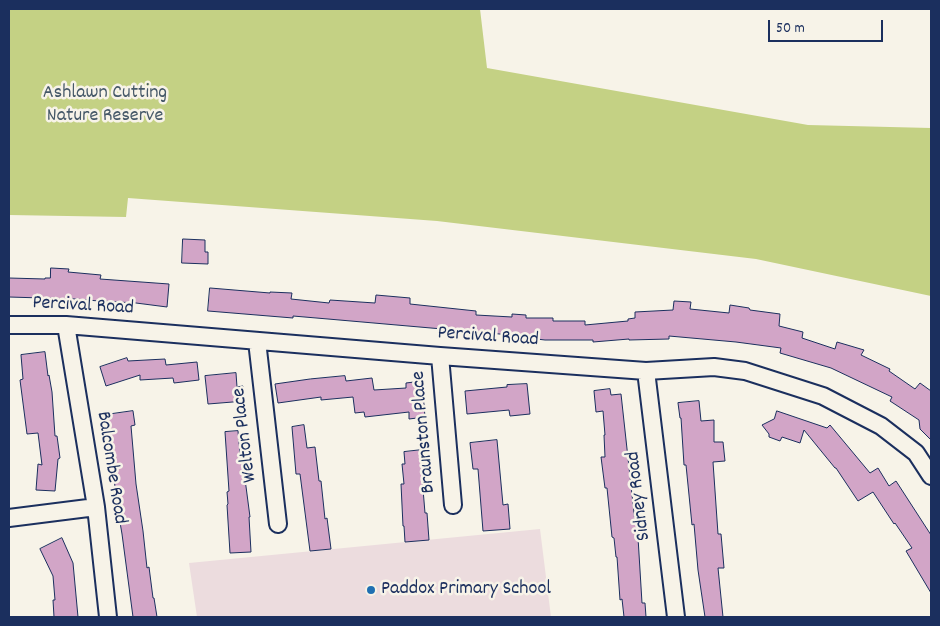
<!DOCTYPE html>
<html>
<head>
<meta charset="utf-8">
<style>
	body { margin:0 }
	#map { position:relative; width:940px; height:626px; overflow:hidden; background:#f7f3e8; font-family:Dekko,sans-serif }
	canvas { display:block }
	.frame { position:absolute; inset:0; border:10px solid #1b2f5e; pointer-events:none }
	.scale { position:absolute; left:768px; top:20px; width:115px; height:22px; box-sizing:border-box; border:2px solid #1b2f5e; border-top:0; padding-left:6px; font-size:15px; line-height:18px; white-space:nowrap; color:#1b2f5e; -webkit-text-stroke:4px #f7f3e8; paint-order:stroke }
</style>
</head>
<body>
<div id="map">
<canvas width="940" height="626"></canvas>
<div class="frame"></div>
<div class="scale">50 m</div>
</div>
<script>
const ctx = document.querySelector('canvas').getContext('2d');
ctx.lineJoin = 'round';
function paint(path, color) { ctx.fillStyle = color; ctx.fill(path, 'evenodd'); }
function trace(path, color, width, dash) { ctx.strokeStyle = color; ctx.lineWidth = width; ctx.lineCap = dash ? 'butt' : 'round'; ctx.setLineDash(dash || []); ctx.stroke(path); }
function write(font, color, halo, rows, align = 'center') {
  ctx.font = font + ' Dekko,sans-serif'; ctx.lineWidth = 5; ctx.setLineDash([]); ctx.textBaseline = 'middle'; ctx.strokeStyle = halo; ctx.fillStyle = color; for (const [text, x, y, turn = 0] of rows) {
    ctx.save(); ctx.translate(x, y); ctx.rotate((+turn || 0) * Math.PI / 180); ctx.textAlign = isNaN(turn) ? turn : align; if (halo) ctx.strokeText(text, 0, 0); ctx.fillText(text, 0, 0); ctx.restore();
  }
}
const built = new Path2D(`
	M540 529 551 617H197L189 563Z`);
const green = new Path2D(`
	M9 9H480L487 68 808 125 931 128V296L756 259 437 221 128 198 126 217 9 215Z`);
const building = new Path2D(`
	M183 239 205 240V252H208V264L182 263Z
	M51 268 69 269 68 272 101 275 100 279 169 284 167 307 136 303 99 301 75 299 9 297V278L45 279V278H50Z
	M210 288 270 293V292L292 293 291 299 329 303 330 300 375 303 376 295 410 298V304L476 311V315L512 317V314L526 315V318H553V321H585V325L628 321V319L635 318V312L673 310 674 301 691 302 690 309 729 313 730 305 749 308 750 310 780 314 779 326 803 332 802 338 835 349 837 342 864 350 861 355 890 369 889 371 915 389 920 383 931 391V440L920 429 919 420 890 401 892 397 831 368 780 353 781 348 736 342 669 336V339L629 340V339L593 342V340H545L511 336V335L328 319 293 316V318L208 311Z
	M45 352 48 376 49 375 52 392 55 436H57L60 458 58 459 55 491 36 490 38 464 42 465 38 433 27 434 20 380 23 379 21 355Z
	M127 358 128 361 165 359 166 365 197 362 199 380 174 383 173 378 140 380V375L106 386 100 367Z
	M236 373 237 387 243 386 245 401 208 404 205 376Z
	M345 376 346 381 372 378 374 390 406 388V383L422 381 425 417 409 419V412L365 417 364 412 355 413 353 397 321 400V397L278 403 275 384 310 379Z
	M527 384 530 414 510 416 509 410 467 414 465 391 507 387V385Z
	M610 389 611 395 621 394 635 522 637 521 642 603H645L646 617H624L622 599 620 600 617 557H616L614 538 612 537 607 488H605L601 457H605L604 435H605L603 411 596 412 594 391Z
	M699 401 701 421 714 420V442H723L725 461 713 462 718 534H721L724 568H718L723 617H705L698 570 694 524 692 525 686 465H684L681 418H680L678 403Z
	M133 411 135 425 131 426 136 484 143 531 147 568 149 567 153 598H154L157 617H133L122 534 117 505 110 441H109L105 415Z
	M777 411 827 428 830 425 870 473 878 468 889 486 896 481 931 535V593L906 551 912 548 895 523 894 524 873 492 858 501 836 468H835L804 430 800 443 782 437 780 441 769 437V434L762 425 774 419Z
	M304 425 307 448 315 447 319 481H321L325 519 327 518 331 549 310 551 300 474H296L292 427Z
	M238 431 240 453H245L246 479H245L250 517H249L251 552 230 553 227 505 228 504 227 492 229 491 225 432Z
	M497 440 503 505 508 504 510 529 483 531 478 469H473L470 443Z
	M422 450 424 476 422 477 425 513H427L429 540 405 542 404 526H403L401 484H404L402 464H405L404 452Z
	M62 538 73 563 78 617H54L53 600H55L53 576 40 549Z`);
const minor = new Path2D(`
	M9 325H66L440 356 646 371 714 367 745 371 823 396 881 426 916 453 931 476
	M66 325 96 507 108 617
	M257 341 278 524
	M440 356 453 505
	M646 371 676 617
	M9 518 96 507`);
const markers = [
	[371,590,5,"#1f6fb2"]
];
const parkNames = [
	["Ashlawn Cutting",105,94],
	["Nature Reserve",105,117]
];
const streetNames = [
	["Percival Road",83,307,3],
	["Percival Road",488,338,4],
	["Braunston Place",425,432,-95],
	["Welton Place",246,435,-97],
	["Balcombe Road",110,468,81],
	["Sidney Road",640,496,-97]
];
const poiNames = [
	["Paddox Primary School",381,590]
];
paint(built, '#ecdcde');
paint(green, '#c4d184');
paint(building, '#d2a5c7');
trace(building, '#1b2f5e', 1);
trace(minor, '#1b2f5e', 20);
trace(minor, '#f7f3e8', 16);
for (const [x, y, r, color] of markers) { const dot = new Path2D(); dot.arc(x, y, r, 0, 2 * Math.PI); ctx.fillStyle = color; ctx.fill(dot); trace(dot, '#f7f3e8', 2); }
write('20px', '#455868', '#f7f3e8', parkNames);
write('20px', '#1b2f5e', '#f7f3e8', streetNames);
write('20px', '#1b2f5e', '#f7f3e8', poiNames, 'left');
</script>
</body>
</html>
